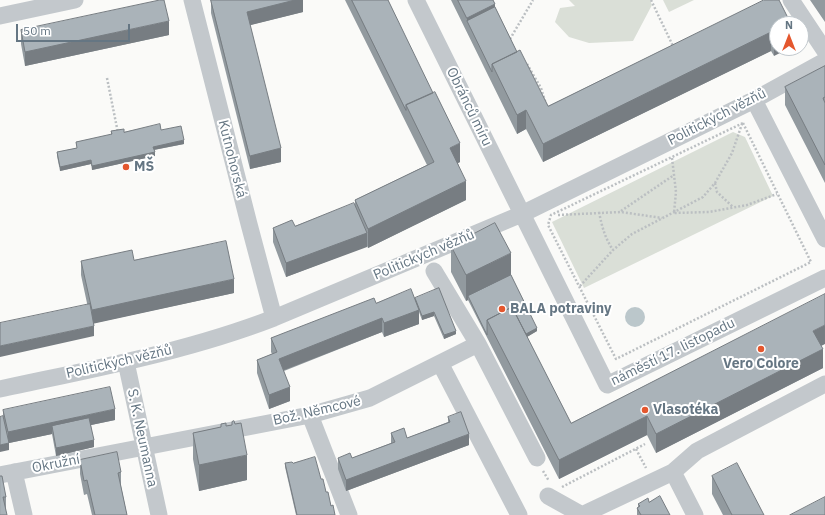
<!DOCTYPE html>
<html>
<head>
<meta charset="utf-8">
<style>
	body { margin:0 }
	#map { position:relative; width:825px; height:515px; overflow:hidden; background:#fafaf8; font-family:"IBM Plex Sans",sans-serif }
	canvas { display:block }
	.north { position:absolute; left:769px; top:16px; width:40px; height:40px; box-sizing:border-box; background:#fff; border:1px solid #c1c8cd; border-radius:50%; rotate:0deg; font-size:11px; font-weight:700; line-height:16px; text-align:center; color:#657683 }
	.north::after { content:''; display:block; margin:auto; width:14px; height:18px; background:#e4572e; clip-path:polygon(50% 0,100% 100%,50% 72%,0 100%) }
	.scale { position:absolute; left:16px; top:24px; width:114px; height:18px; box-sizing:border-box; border:2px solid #657683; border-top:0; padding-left:5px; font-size:12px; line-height:14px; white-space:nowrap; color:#657683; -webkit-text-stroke:3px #fff; paint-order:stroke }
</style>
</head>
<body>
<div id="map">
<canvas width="825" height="515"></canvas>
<div class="north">N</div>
<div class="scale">50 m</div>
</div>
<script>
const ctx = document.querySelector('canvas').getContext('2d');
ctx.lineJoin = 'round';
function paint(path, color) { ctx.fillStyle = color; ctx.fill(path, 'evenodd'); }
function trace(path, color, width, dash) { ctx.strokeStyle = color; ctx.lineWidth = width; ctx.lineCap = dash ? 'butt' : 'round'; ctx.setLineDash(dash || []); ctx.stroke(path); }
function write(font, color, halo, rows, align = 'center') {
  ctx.font = font + ' "IBM Plex Sans",sans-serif'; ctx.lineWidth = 4; ctx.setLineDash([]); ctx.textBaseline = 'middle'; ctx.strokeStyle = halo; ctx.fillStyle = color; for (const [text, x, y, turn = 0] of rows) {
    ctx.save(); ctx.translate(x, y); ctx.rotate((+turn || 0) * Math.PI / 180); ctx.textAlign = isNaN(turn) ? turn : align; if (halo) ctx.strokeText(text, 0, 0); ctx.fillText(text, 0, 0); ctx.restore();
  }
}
const green = new Path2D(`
	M569 0H650L652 5 633 41 589 43 569 37 555 22 560 8 575 6Z
	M663 0H694L669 12Z
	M733 132 745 137 773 196 584 288 552 222Z`);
const water = new Path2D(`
	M625 317a10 10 0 1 1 20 0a10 10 0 1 1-20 0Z`);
const path = new Path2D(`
	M651 0 673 46
	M510 39 533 0
	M527 64 541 88 546 104
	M107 78 118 133
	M743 123 811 262 616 359 548 225 551 215Z
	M672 158 676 192 674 213 709 212 747 205 777 194
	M715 183 717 192 733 207
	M621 211 674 175
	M599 212C602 227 605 238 613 250
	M558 215 621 212 662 218
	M580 286 613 250 632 234 703 197 715 183 732 153 742 124
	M636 449 646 468
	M543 471 549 481
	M562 487 645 444`);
const minor = new Path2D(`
	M192 0 249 224 274 318
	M416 0 607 385 825 278
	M791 0 825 51
	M0 16 75 0
	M754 100 825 239
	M434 271 478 344 537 458
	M126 362 159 515
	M440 363 519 515
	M0 389C92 369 186 352 274 318L522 214 754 100 825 61
	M310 415 349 515
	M14 472 24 515
	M673 472 695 515
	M0 475 310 415 370 398 478 344
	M548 496 582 515
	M582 515 673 472 697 451 825 384`);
const wall = new Path2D(`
	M211 0H303V12L250 25 281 162 250 169 211 13Z
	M345 0H388L460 162 458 163 466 200 368 248 367 246 286 277 273 242V228L295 226 355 205V200L427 165Z
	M451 0H493L495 7 517 52 548 106 779 0 774 56 771 51 543 162 526 129 517 134Z
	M810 0H825V22Z
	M21 30 169 35 25 66 21 44Z
	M825 66V183L785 105V87Z
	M161 130 184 144 154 150 155 156 92 170 91 164 60 171 57 156V152L77 148 76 142 111 135V131L124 132Z
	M451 246 511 275 537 331 527 337 571 423 821 346 823 368 656 453 647 435 559 479 468 300 466 301 451 272Z
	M134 260 234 293 94 323V336L81 275V261Z
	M439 288 456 334 444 339 434 316 422 320 419 312V324L384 337 382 332 284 371 290 401 269 409 257 373V360L272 354 271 352V338L376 303 415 300Z
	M3 410 115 420 91 425 94 447 56 456 52 434 9 443V450L3 417Z
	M448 417 469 445 346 491 338 469V458H352L391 443V433L407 438 448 422Z
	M232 422 247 480 199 491 193 459V433L221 427V424L226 426 232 425Z
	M80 460 121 472V486L127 515H92L87 494 84 495 80 474Z
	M285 463H293L321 479 335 515H296L285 467Z
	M0 476 6 497V511L0 515Z
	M712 476 764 515H723L712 494Z
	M649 502 670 515H637V508L638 507V504Z`);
const shadedWall = new Path2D(`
	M295 0H303V12L247 26V12Z
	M495 4V18L467 21V32V18Z
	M169 21V35L25 66V52Z
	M771 32V51L543 162V144Z
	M777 35V48H790L774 56V37Z
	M526 110V129L517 134V115Z
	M184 140V144L153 150V147Z
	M460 143V162L450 167V148Z
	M281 148V162L250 169V156Z
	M155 152V156L92 170V166Z
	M91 160V164L60 171V167Z
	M466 181V200L368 248V229Z
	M367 233V247L286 277V263Z
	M511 253V279L468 296V300L466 301V275Z
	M234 279V293L92 324V310Z
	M419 310V324L384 337V323Z
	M434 312V316L422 320V316Z
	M382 318V332L279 372V359Z
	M825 325V344L813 350V331Z
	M94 326V336L0 357V346Z
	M537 328V331L520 341V337Z
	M456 331V334L444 339V335Z
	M823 349V368L656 453V434Z
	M290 387V401L269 409V395Z
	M115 409V420L53 433 52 426V434L9 443V450L0 452V445L8 443V432Z
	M647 416V435L559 479V460Z
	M469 434V445L346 491V480Z
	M94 440V447L56 456V448Z
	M247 455V480L199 491V465Z`);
const building = new Path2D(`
	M160 0H164L169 21 25 52 21 30Z
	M211 0H295L247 12 281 148 250 156Z
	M352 0H388L433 93 406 105V110Z
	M458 0H493L495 4 467 18Z
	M764 0H779L791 24H777V35L774 37 771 32 543 144 526 110 517 115 492 64 520 50 548 106Z
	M495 7 517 52 492 64V72L467 21Z
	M825 66V97L823 98 825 103V165L785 87Z
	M435 92 460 143 450 148 466 181 368 229 355 200 434 162 406 105Z
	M160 124 161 130 181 126 184 140 153 147 155 152 92 166 91 160 60 167 57 152 77 148 76 142 112 134 111 131 124 129V132Z
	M354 203 367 233 286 263 273 228 292 220 295 226Z
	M495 223 511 253 466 275 451 246Z
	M226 241 234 279 92 310 81 261 132 250 134 260Z
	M511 275 537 328 526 334 512 307 487 320V335L468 296Z
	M439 288 456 331 444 335 434 312 422 316 415 298Z
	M411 289 419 310 384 323 382 318 279 359 290 387 269 395 257 360 277 352 271 338 374 298 376 303Z
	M825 294V325L813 331 823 349 656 434 647 416 559 460 487 320 512 307 571 423Z
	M90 304 94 326 0 346V323Z
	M110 387 115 409 8 432 3 410Z
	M461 412 469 434 346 480 338 458 350 453 352 458 395 442 391 433 404 428 407 438 450 422 448 417Z
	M3 416 9 443 0 445V417Z
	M89 418 94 440 56 448 52 426Z
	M234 421 235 424 241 423 247 455 199 465 193 433 221 427V424L226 423V426L232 425V422Z
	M117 452 121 472 118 473 127 515H95L87 480 84 481 80 460Z
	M315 457 321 479H323L326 492H328L331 506 333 505 335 515H297L285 463 292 462 293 463Z
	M737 463 764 515H732L712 476Z
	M0 476H2L6 497H3L7 515H0Z
	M660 496 670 515H641L637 508 640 506 638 504 648 498 649 502Z
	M825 497V515H790Z`);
const markers = [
	[126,167,4,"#e4572e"],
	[502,309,4,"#e4572e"],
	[761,349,4,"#e4572e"],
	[645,410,4,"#e4572e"]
];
const streetNames = [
	["Obránců míru",469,107,64],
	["Politických vězňů",717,117,-27],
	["Kutnohorská",232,159,76],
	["Politických vězňů",424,255,-23],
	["náměstí 17. listopadu",673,352,-26],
	["Politických vězňů",119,362,-13],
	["Bož. Němcové",317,411,-13],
	["S. K. Neumanna",142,438,78],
	["Okružní",56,464,-11]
];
const poiNames = [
	["MŠ",134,167],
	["BALA potraviny",510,309],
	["Vero Colore",761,364,"center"],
	["Vlasotéka",653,410]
];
paint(green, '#dadfd7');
paint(water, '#bbc7cb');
trace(path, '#bbbfc2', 2.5, [2, 2]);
trace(minor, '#c3c8cc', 17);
paint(wall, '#929a9f');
paint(shadedWall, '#777d82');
paint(building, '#aab3b9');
trace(building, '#777d82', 1);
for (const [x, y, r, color] of markers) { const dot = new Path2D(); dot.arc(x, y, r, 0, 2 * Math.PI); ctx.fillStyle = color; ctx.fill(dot); trace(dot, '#fff', 1.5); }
write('14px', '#657683', '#fff', streetNames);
write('bold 14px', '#657683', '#fff', poiNames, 'left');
</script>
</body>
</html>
